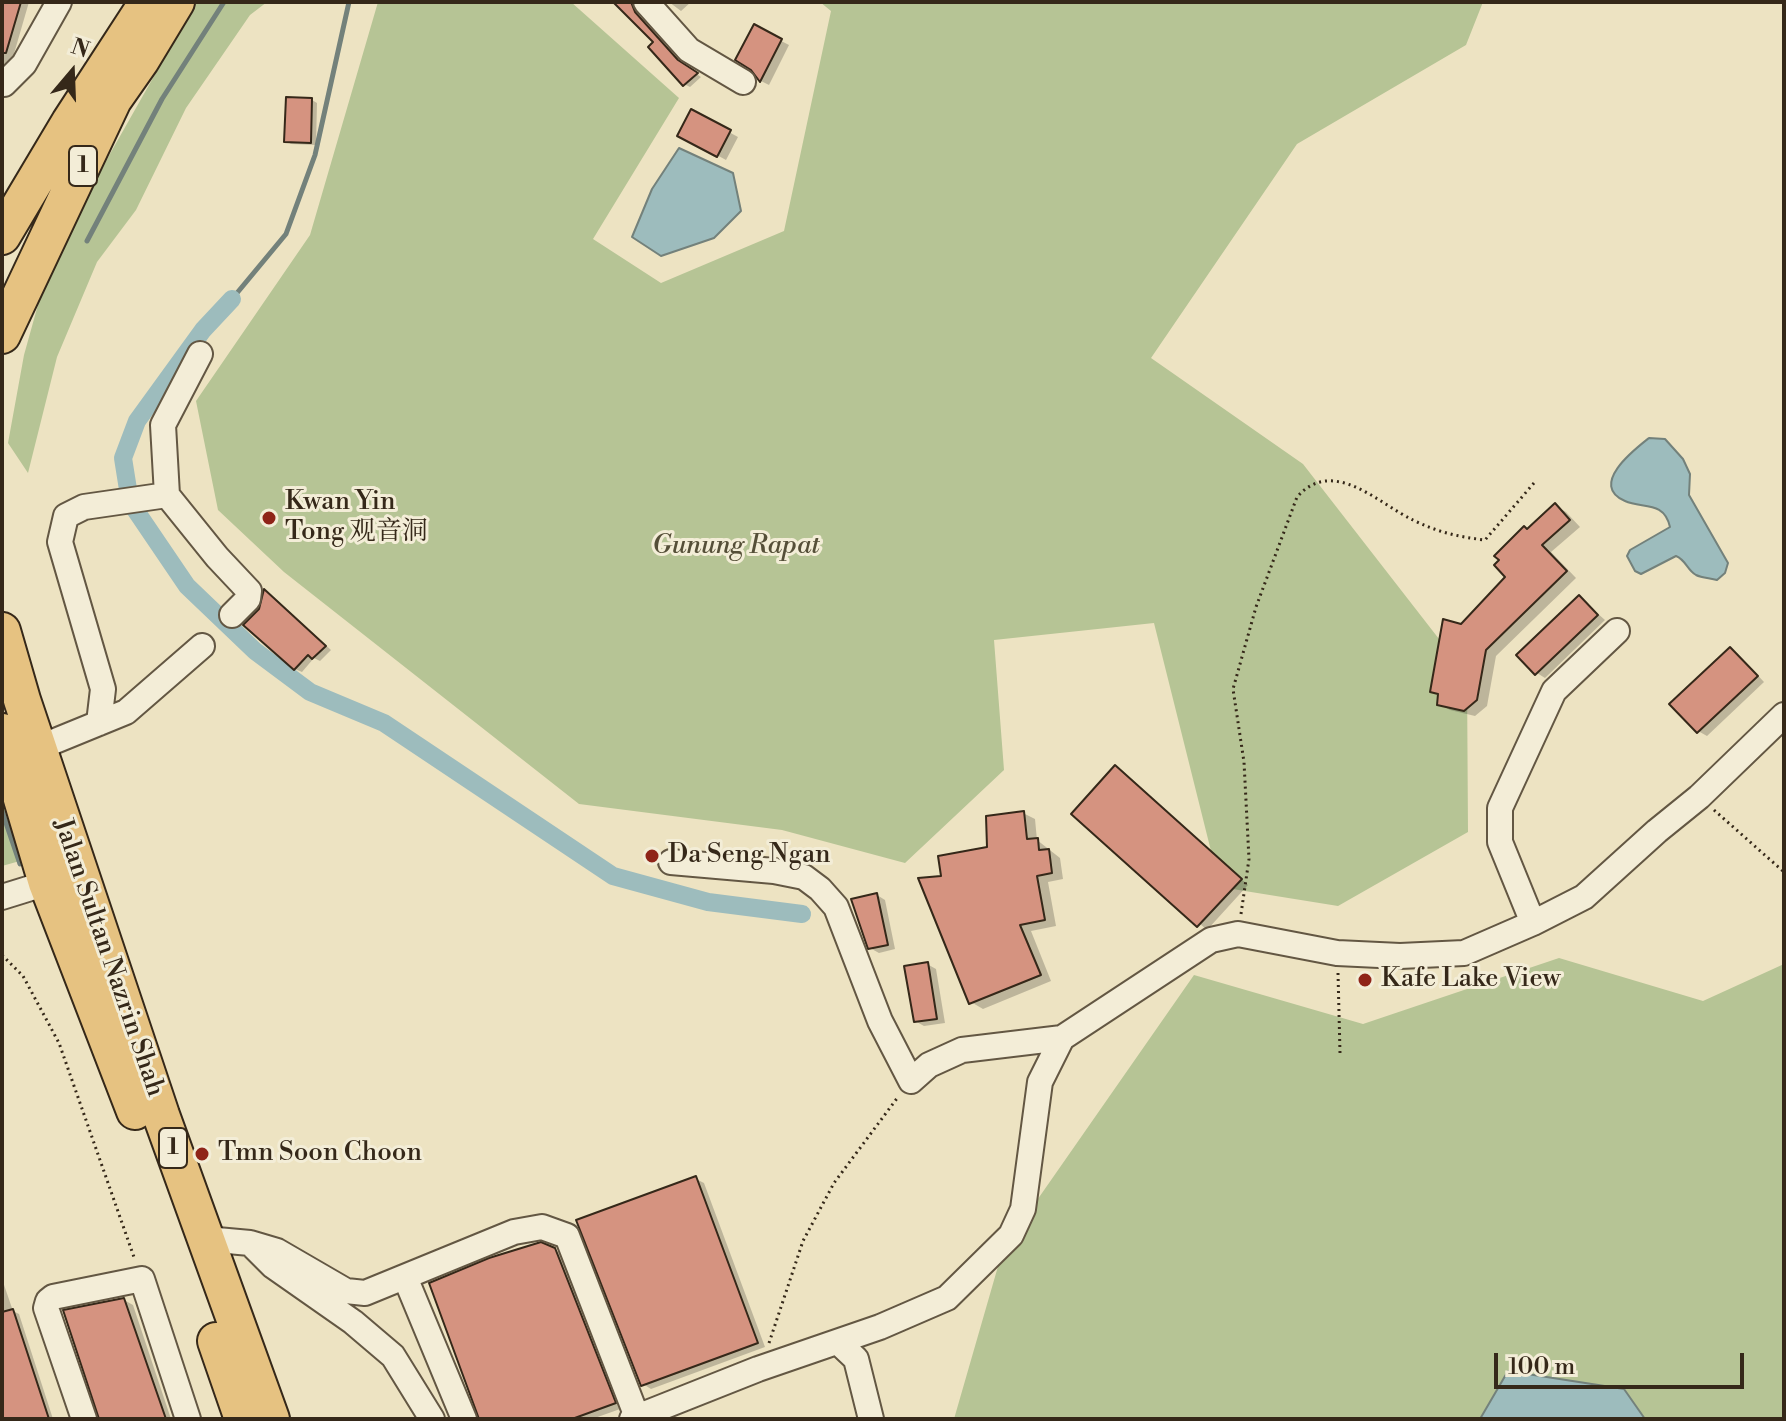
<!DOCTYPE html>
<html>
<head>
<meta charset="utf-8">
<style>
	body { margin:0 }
	#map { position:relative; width:1786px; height:1421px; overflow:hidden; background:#ede3c2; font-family:"Libre Bodoni",serif }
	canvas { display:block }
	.frame { position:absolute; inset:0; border:4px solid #352819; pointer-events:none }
	.north { position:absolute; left:32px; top:32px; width:80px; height:80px; -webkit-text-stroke:6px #f3edd7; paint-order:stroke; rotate:19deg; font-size:22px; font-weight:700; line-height:32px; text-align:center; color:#352819 }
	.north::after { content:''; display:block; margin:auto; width:28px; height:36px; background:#352819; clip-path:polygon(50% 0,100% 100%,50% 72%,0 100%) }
	.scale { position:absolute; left:1494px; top:1353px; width:250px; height:36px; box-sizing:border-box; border:4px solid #352819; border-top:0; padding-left:10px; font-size:24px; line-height:28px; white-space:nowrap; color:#352819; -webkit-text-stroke:6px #f3edd7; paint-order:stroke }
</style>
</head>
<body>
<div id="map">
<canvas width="1786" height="1421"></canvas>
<div class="frame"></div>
<div class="north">N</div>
<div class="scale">100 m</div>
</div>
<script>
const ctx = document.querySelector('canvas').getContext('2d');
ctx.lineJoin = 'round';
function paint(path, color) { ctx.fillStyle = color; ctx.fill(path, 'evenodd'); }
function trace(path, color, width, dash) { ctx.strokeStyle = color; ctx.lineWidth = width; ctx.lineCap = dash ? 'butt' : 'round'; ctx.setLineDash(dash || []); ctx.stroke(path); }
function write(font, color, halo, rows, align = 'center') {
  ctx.font = font + ' "Libre Bodoni","Noto Serif SC",serif'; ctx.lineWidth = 6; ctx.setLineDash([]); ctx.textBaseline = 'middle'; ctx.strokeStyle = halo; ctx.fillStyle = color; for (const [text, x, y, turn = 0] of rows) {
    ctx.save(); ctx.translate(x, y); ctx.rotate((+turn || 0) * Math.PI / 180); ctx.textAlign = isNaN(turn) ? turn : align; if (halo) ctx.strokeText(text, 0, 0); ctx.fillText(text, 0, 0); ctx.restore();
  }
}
const green = new Path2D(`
	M196 2H267L250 15 186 108 136 210 97 262 57 357 28 473 8 443 24 355 51 258Z
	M378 2H571L679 98 593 239 661 283 784 231 831 11 820 2H1483L1466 45 1297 144 1151 358 1303 464 1467 675 1468 832 1338 906 1220 887 1154 623 994 640 1004 770 905 863 782 830 579 804 284 572 218 510 196 401 310 235Z
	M2 758 27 859 2 866Z
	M1559 958 1703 1001 1784 964V1419H1645L1624 1389 1508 1371 1480 1419H954L1003 1249 1194 975 1363 1024Z`);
const water = new Path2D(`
	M679 148 733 173 741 211 714 238 661 256 632 237 652 189Z
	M1649 438 1665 439 1683 459 1690 474 1689 495 1728 563 1725 573 1717 580C1710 578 1702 578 1696 575 1687 570 1686 560 1676 556L1641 574 1635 571 1627 556 1630 550 1670 527C1664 500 1642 509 1625 501 1588 485 1635 449 1649 438Z
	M1508 1371 1624 1389 1645 1419H1480Z`);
const shadow = new Path2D(`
	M2 2H29L11 64 2 67Z
	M624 2H636L640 17 683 65 701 77 690 87 684 84Z
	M669 2H691L681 11Z
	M754 27 789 45 769 85 761 81 753 68Z
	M312 100 317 103 316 145 291 144 286 141Z
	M692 112 738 137 726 160 680 135Z
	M1556 506 1566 512 1580 527 1551 552 1576 578 1496 656 1487 706 1475 716 1450 710 1439 704 1440 696 1433 691 1461 626 1508 577 1528 531Z
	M271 595 331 650 320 661 314 658 302 672 295 669Z
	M1579 597 1605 620 1545 678 1537 673Z
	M1730 649 1738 654 1764 682 1707 736 1698 731Z
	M1116 768 1248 885 1207 930 1074 814Z
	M1023 813 1035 819 1037 840 1060 858 1063 879 1048 882 1056 926 1031 931 1051 981 983 1009 971 1002 944 877 989 849Z
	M877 895 885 900 895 949 879 953 870 948Z
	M927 964 936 969 945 1023 924 1026 915 1021Z
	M696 1179 704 1183 765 1347 651 1389 643 1384Z
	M555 1250 564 1255 623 1408 592 1419H480Z
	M2 1279 13 1311 19 1314 53 1419H5L2 1411Z
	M124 1300 133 1305 171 1419H100Z`);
const stream = new Path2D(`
	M87 241 162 99 224 2
	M232 299 286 234 315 155 349 2
	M2 811 20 864`);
const canal = new Path2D(`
	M232 299 203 330 137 421 123 458 130 502 187 586 255 651 310 692 384 723 613 876 708 902 802 914`);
const building = new Path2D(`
	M2 2H21L6 53H2Z
	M613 2H631L635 12 678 60 698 73 683 86 648 47 653 42Z
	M754 24 782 39 760 82 751 70 735 60Z
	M286 97 312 98 311 143 284 142Z
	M691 109 731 130 717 157 677 136Z
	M1555 503 1570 520 1542 545 1567 571 1486 650 1477 700 1464 711 1437 705 1438 694 1430 692 1443 619 1461 624 1505 577 1494 565 1499 560 1494 556 1524 526 1527 529Z
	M264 589 326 646 312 659 308 655 294 670 243 625 259 609Z
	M1579 595 1598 615 1535 675 1516 655Z
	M1730 647 1758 676 1697 733 1669 704Z
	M1115 765 1242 879 1197 927 1071 814Z
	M1024 811 1027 839 1038 838 1039 850 1049 849 1052 873 1037 876 1045 920 1020 925 1041 975 969 1004 918 878 941 876 938 856 987 847 986 816Z
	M877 893 888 945 868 949 851 899Z
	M928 962 937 1019 914 1022 904 966Z
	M696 1176 758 1343 641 1386 576 1220Z
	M541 1242 555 1248 616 1403 572 1419H479L429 1283 489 1258Z
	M124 1298 166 1419H99L63 1310Z
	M13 1309 49 1419H2V1312Z`);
const path = new Path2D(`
	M1714 810 1784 872
	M1241 914 1249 859 1244 762 1233 689 1256 607 1297 497C1333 456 1379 504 1413 520 1437 532 1459 537 1485 540L1534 483
	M2 955 23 976 59 1043 135 1260
	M1338 973 1340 1053
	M769 1343 803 1241 834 1183 898 1097`);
const minor = new Path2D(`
	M646 2 689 50 743 82
	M4 84 24 64 59 2
	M200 354 163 425 167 495 217 557 249 591 248 599 232 615
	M99 723 103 689 60 542 66 516 84 507 167 495
	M38 748 126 712 202 646
	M671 862 774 871 804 877 820 889 836 907 880 1021 911 1081 929 1065 962 1050 1062 1038 1211 940 1238 934 1337 953 1400 956 1464 953 1533 923 1584 897 1657 831 1699 797 1784 715
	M2 897 47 883
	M1533 923 1500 842V808L1554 691 1617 631
	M206 1239 250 1243 273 1266 353 1322 393 1356 432 1419
	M250 1243 277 1251 346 1291 365 1293 514 1232 542 1227 567 1236 637 1417
	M405 1277 464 1419
	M838 1342 856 1359 871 1419
	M84 1419 46 1308 48 1301 53 1297 142 1279 188 1419
	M632 1419 758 1369 880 1327 947 1298 1011 1235 1023 1209 1040 1082 1062 1038`);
const highway = new Path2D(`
	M2 236 70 122 148 2
	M2 335 113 100 141 60 176 2
	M2 631 22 700 161 1115 271 1419
	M2 732 47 883 135 1111
	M216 1341 243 1419`);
const markers = [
	[269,518,8,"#8f2418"],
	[652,856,8,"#8f2418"],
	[1365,980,8,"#8f2418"],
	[202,1154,8,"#8f2418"]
];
const shields = [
	[83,166,28],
	[173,1148,28]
];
const shieldNames = [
	["1",83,166],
	["1",173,1148]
];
const poiNames = [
	["Kwan Yin",285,503],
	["Tong 观音洞",285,533],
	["Da Seng Ngan",668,856],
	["Kafe Lake View",1381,980],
	["Tmn Soon Choon",218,1154]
];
const parkNames = [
	["Gunung Rapat",736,547]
];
const streetNames = [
	["Jalan Sultan Nazrin Shah",108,958,71]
];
paint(green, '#b6c495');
paint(water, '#9dbcbd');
trace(water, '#73817b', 2);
paint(shadow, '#0003');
trace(stream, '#73817b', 5);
trace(canal, '#9dbcbd', 18);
paint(building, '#d59380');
trace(building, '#352819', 2);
trace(minor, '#635743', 28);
trace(highway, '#352819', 40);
trace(path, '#352819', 3, [2, 4]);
trace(minor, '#f3edd7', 24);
trace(highway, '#e6c281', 36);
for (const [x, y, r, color] of markers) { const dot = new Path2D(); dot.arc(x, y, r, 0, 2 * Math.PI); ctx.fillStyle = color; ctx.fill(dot); trace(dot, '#f3edd7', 3); }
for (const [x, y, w] of shields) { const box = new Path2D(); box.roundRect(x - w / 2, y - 20, w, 40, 6); ctx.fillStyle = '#f3edd7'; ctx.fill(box); trace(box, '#352819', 2); }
write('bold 24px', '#352819', null, shieldNames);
write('26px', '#352819', '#f3edd7', poiNames, 'left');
write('italic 26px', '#554f38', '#f3edd7', parkNames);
write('26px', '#352819', '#f3edd7', streetNames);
</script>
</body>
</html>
